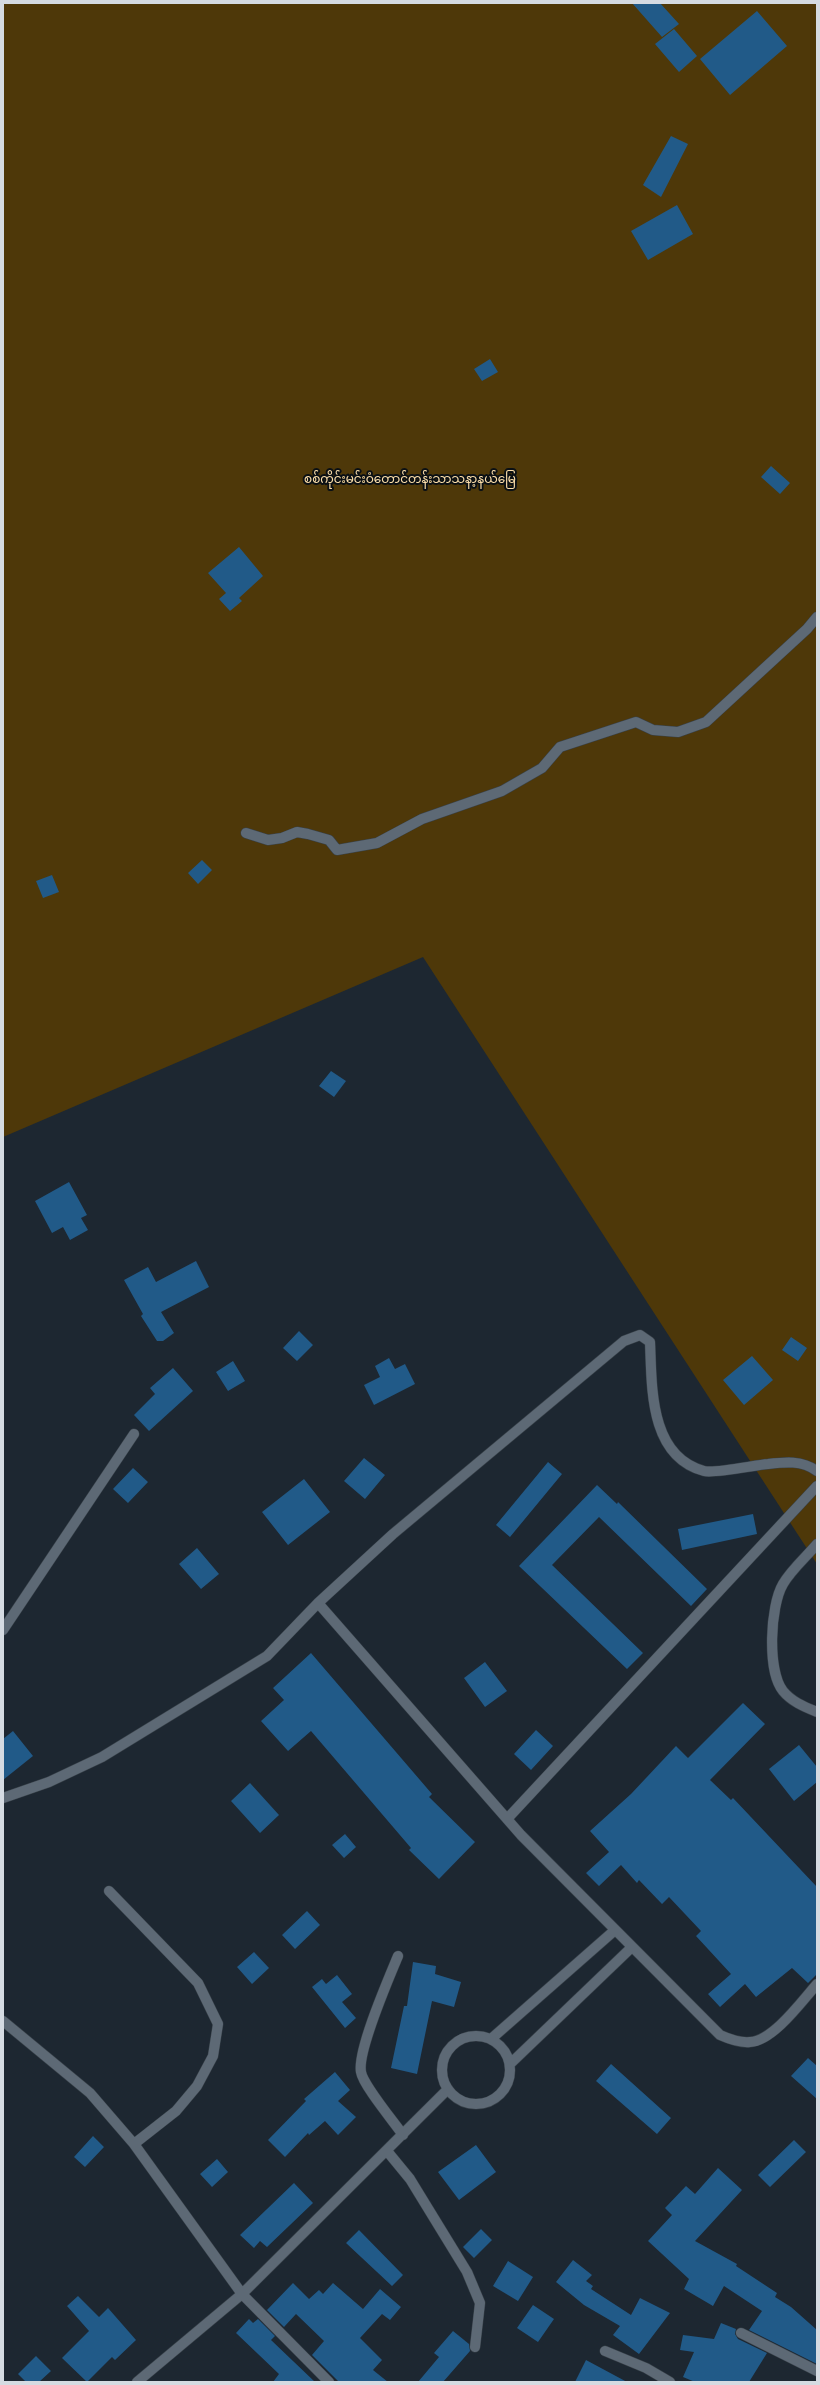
<!DOCTYPE html>
<html>
<head>
<meta charset="utf-8">
<style>
	body { margin:0 }
	#map { position:relative; width:820px; height:2385px; overflow:hidden; background:#1d2731; font-family:"Archivo Narrow",sans-serif }
	canvas { display:block }
	.frame { position:absolute; inset:0; border:4px solid #d5dbe2; pointer-events:none }
</style>
</head>
<body>
<div id="map">
<canvas width="820" height="2385"></canvas>
<div class="frame"></div>
</div>
<script>
const ctx = document.querySelector('canvas').getContext('2d');
ctx.lineJoin = 'round';
function paint(path, color) { ctx.fillStyle = color; ctx.fill(path, 'evenodd'); }
function trace(path, color, width, dash) { ctx.strokeStyle = color; ctx.lineWidth = width; ctx.lineCap = dash ? 'butt' : 'round'; ctx.setLineDash(dash || []); ctx.stroke(path); }
function write(font, color, halo, rows, align = 'center') {
  ctx.font = font + ' "Archivo Narrow","Noto Sans Myanmar",sans-serif'; ctx.lineWidth = 4; ctx.setLineDash([]); ctx.textBaseline = 'middle'; ctx.strokeStyle = halo; ctx.fillStyle = color; for (const [text, x, y, turn = 0] of rows) {
    ctx.save(); ctx.translate(x, y); ctx.rotate((+turn || 0) * Math.PI / 180); ctx.textAlign = isNaN(turn) ? turn : align; if (halo) ctx.strokeText(text, 0, 0); ctx.fillText(text, 0, 0); ctx.restore();
  }
}
const green = new Path2D(`
	M3 3H817V1564L423 957 3 1137Z`);
const building = new Path2D(`
	M632 3H660L679 24 662 37Z
	M757 11 787 46 730 95 700 59Z
	M674 29 697 56 679 72 655 44Z
	M671 136 688 144 661 197 643 185Z
	M677 205 693 234 648 260 631 231Z
	M490 359 498 372 482 381 474 369Z
	M771 466 790 483 780 494 761 477Z
	M239 547 263 576 239 598 242 601 230 611 219 599 226 593 208 573Z
	M202 860 212 870 198 884 188 873Z
	M52 875 59 892 43 898 36 881Z
	M331 1071 346 1081 334 1097 319 1086Z
	M69 1182 87 1215 81 1218 88 1230 70 1240 63 1227 52 1233 35 1201Z
	M196 1261 209 1287 161 1312 174 1333 163 1341H157L141 1316 143 1314 124 1280 148 1267 156 1282Z
	M299 1331 313 1345 297 1361 283 1348Z
	M791 1337 807 1348 798 1361 782 1350Z
	M752 1356 773 1380 744 1405 723 1380Z
	M389 1358 395 1369 405 1364 415 1384 374 1405 364 1385 380 1377 375 1366Z
	M233 1361 245 1381 228 1391 216 1372Z
	M173 1368 193 1391 149 1431 134 1415 155 1394 150 1388Z
	M364 1458 385 1475 365 1499 344 1481Z
	M548 1462 562 1474 510 1537 496 1525Z
	M133 1468 148 1482 128 1503 113 1489Z
	M304 1479 330 1512 288 1545 262 1512Z
	M597 1485 617 1504 618 1502 707 1589 691 1606 599 1517 552 1565 643 1653 627 1669 519 1566Z
	M753 1514 757 1534 682 1550 678 1529Z
	M197 1548 219 1574 201 1589 179 1564Z
	M311 1653 432 1794 429 1797 475 1842 439 1879 409 1850 411 1848 311 1731 288 1751 261 1721 284 1700 273 1688Z
	M485 1662 507 1691 485 1707 464 1678Z
	M743 1703 765 1724 710 1780 731 1800 733 1798 817 1887V1974L808 1983 792 1968 756 1997 745 1984 720 2007 708 1994 731 1974 696 1936 701 1931 669 1897 662 1904 639 1880 637 1883 621 1865 599 1886 586 1873 609 1852 590 1831 631 1794 676 1746 688 1758Z
	M536 1730 553 1746 531 1770 514 1754Z
	M13 1731 33 1756 3 1780V1739Z
	M799 1745 817 1767V1782L794 1801 769 1769Z
	M250 1783 279 1815 260 1833 231 1801Z
	M345 1834 356 1847 344 1858 332 1845Z
	M307 1911 320 1925 295 1949 282 1935Z
	M254 1952 269 1968 252 1984 237 1967Z
	M413 1962 436 1966 435 1974 461 1982 454 2007 432 2001 417 2074 391 2068 404 2006H407Z
	M337 1975 352 1994 342 2002 356 2018 345 2028 312 1987 322 1979 326 1984Z
	M808 2058 817 2066V2099L791 2076Z
	M611 2064 671 2118 657 2134 596 2081Z
	M335 2072 350 2090 338 2101 356 2117 338 2135 325 2121 309 2135 308 2133 285 2157 268 2140 306 2101 304 2099Z
	M93 2136 104 2147 85 2167 74 2157Z
	M794 2140 806 2152 770 2187 758 2175Z
	M476 2145 496 2172 459 2200 438 2172Z
	M217 2159 228 2172 212 2187 200 2174Z
	M718 2168 742 2190 695 2241 737 2264 736 2266 777 2293 775 2297 791 2307 817 2330V2364L749 2330 762 2311 724 2286 713 2306 684 2289 689 2279 648 2241 672 2215 665 2208 686 2186 695 2194Z
	M294 2183 313 2203 267 2247 260 2241 254 2248 240 2235Z
	M481 2229 492 2240 474 2258 463 2247Z
	M359 2230 403 2275 392 2286 346 2243Z
	M573 2260 592 2275 586 2281 593 2286 591 2289 631 2315 640 2298 670 2313 639 2354 613 2335 620 2326 584 2305 556 2282Z
	M508 2261 533 2277 518 2301 493 2286Z
	M293 2283 309 2299 319 2290 323 2294 333 2283 363 2309 380 2289 401 2307 390 2320 382 2314 360 2338 382 2360 373 2370 388 2382H339L312 2355 324 2341 296 2314 284 2327 267 2310Z
	M78 2296 99 2317 108 2308 136 2340 115 2360 112 2357 87 2382 62 2358 89 2331 67 2306Z
	M533 2305 554 2319 538 2342 517 2328Z
	M249 2319 253 2323 258 2319 275 2336 271 2340 315 2382H273L279 2374 236 2333Z
	M721 2323 736 2329 735 2334 738 2339 767 2353 749 2382H695L683 2377 694 2352 680 2350 683 2335 714 2339Z
	M453 2331 469 2344 470 2351 443 2382H418L439 2357 434 2353Z
	M36 2356 51 2371 39 2382H26L18 2374Z
	M586 2360 627 2382H575Z`);
const minor = new Path2D(`
	M246 833 268 840 282 838 297 832 308 834 329 840 337 850 377 843 422 819 502 791 542 768 560 747 636 722 653 730 678 732 706 722 807 629 817 617
	M817 1544C806 1557 791 1570 783 1584 770 1606 767 1671 783 1691 792 1702 805 1707 817 1712
	M318 1603 521 1835 720 2035C729 2039 740 2043 750 2042 773 2041 802 2001 817 1984
	M3 1630 134 1434
	M3 1798 49 1782 102 1757 267 1656 318 1603 393 1534 624 1341 640 1335 650 1342C652 1387 649 1456 704 1471 714 1474 755 1465 768 1464 785 1462 802 1460 817 1471
	M507 1819 817 1486
	M109 1891 198 1983 218 2024 213 2056 197 2086 176 2111 134 2144
	M398 1956C389 1978 357 2051 361 2072 363 2085 394 2122 403 2135
	M3 2021 90 2093 134 2144 242 2294 329 2382
	M442 2070a34 34 0 1 1 68 0a34 34 0 1 1-68 0Z
	M491 2039 615 1930
	M510 2064 632 1947
	M387 2151 410 2179 467 2272 480 2303 475 2347
	M741 2333 817 2371
	M605 2351 646 2368 670 2382
	M137 2382 242 2294 448 2089`);
const parkNames = [
	["စစ်ကိုင်းမင်းဝံတောင်တန်းသာသနာ့နယ်မြေ",410,480]
];
paint(green, '#4e3809');
paint(building, '#215a88');
trace(minor, '#384149', 11);
trace(minor, '#5d6975', 10);
write('12px', '#fee0ab', '#0b1014', parkNames);
</script>
</body>
</html>
